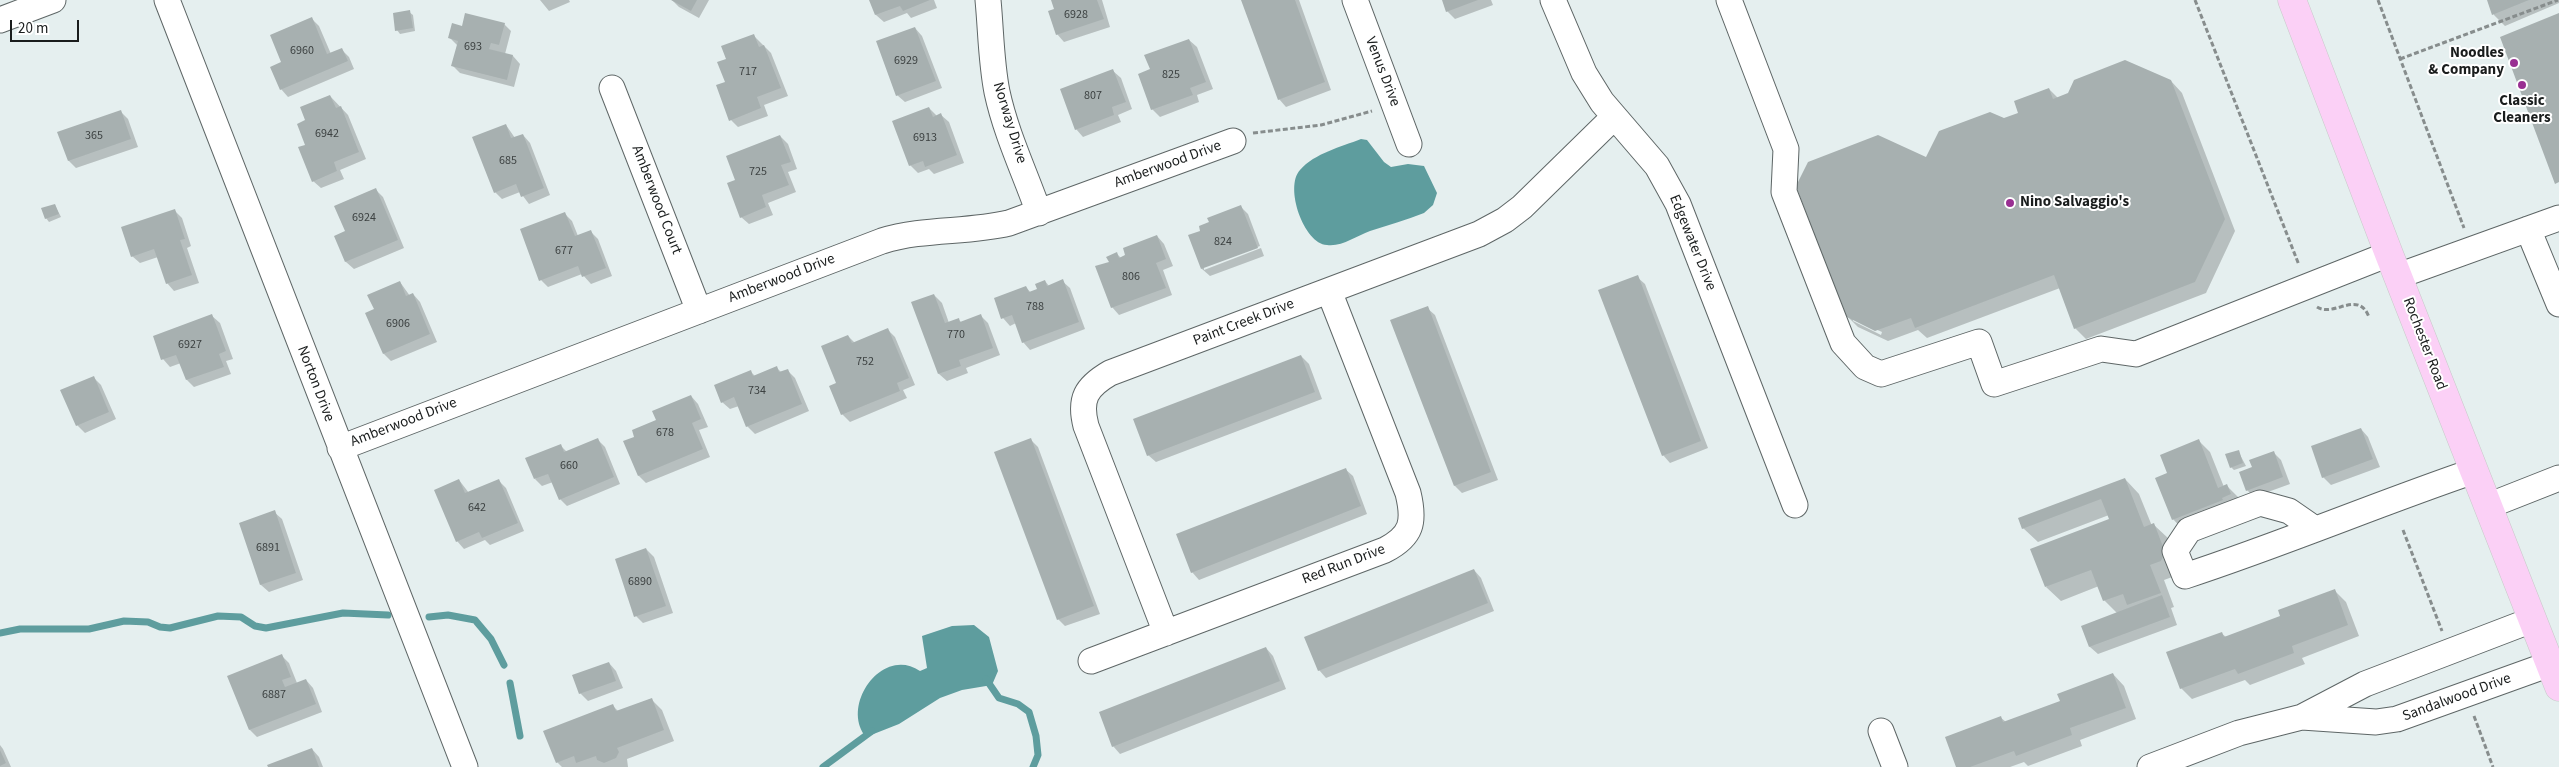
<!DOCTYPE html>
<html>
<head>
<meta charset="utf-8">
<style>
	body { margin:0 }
	#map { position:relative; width:2559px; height:767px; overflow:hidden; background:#e5efef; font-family:"Source Sans 3",sans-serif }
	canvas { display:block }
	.scale { position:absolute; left:10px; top:20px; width:69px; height:22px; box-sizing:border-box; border:2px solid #1a1d1d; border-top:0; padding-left:6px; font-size:15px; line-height:18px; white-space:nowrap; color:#1a1d1d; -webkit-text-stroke:4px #fff; paint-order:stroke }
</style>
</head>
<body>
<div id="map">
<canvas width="2559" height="767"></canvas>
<div class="scale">20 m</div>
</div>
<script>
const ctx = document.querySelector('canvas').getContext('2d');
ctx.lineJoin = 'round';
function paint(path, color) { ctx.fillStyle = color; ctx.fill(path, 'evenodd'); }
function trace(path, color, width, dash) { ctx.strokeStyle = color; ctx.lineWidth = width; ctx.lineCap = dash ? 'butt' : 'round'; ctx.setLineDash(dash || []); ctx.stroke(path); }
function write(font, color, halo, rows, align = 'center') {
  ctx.font = font + ' "Source Sans 3",sans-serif'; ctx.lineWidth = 4; ctx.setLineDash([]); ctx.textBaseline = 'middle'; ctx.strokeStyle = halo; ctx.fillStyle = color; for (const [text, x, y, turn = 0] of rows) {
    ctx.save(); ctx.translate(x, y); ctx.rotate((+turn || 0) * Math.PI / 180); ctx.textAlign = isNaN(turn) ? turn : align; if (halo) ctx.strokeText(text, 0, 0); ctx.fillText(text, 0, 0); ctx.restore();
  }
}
const water = new Path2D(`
	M1361 139 1367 140 1384 162 1391 167 1408 164 1424 166 1437 193 1433 205 1424 213C1406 220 1388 225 1370 231 1356 236 1342 247 1327 245 1304 244 1284 187 1300 170 1315 153 1341 147 1361 139Z
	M974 625 989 637 998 671 992 685 962 690 940 698 899 724 866 737C840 706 882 645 920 671L927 668 922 636 952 626Z`);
const shadow = new Path2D(`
	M540 0H569L570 2 549 11Z
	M672 0H709L699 18 679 7Z
	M871 0H934L937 8 911 18 907 13 884 22 876 15Z
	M1053 0H1102L1110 27 1064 42 1057 34 1056 10Z
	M1243 0H1299L1331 90 1286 107 1279 99Z
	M1443 0H1491L1493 5 1455 19 1447 11Z
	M2488 0H2559V3L2505 26 2494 15Z
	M409 12 413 15 415 31 400 34 397 30Z
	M312 19 319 26 331 54 342 50 349 57 354 69 288 97 281 89 283 63Z
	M504 24 511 31 505 54 513 56 520 64 514 87 460 73 452 65 458 46 450 38 462 27Z
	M915 28 922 36 942 88 905 102 897 95Z
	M754 36 771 53 788 96 764 105 768 116 738 127 731 120 726 82 727 60Z
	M1189 40 1197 47 1213 89 1197 95 1199 102 1160 117 1152 109 1151 70Z
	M1113 71 1121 78 1132 109 1118 115 1121 122 1083 137 1076 129Z
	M2171 81 2182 93 2235 231 2206 293 2086 339 2075 328 2060 288 1927 338 1918 330 1888 341 1858 327 1846 315 1926 158 2019 113 2049 89 2058 98 2069 94ZM1853 319 1882 332 1881 335 1853 321Z
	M330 96 348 115 366 159 340 170 344 179 321 188 313 181 307 121Z
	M929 108 937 116 941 115 949 122 964 163 934 174 929 169 918 173 910 165Z
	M120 111 128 119 138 147 76 168 69 161 59 133Z
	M506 125 515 138 523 135 530 143 550 195 529 204 520 192 502 199 495 192Z
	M780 136 788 144 797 169 788 172 796 192 768 203 773 215 749 224 741 217 737 180Z
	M376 190 383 197 404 248 354 269 346 262 336 236 347 231Z
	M55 205 61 217 49 222 46 218Z
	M1241 207 1248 214 1260 246 1204 267V270L1261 248 1264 256 1210 276 1202 269 1190 236 1202 231Z
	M175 211 182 218 191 246 187 248 199 283 174 291 167 283 158 257 140 263 132 256Z
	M565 214 572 221 578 236 591 232 598 239 612 276 591 284 582 274 548 287 541 280Z
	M1157 236 1164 244 1173 266 1163 270 1172 295 1119 315 1112 307 1117 254 1121 258Z
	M1637 277 1645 284 1708 448 1670 463 1663 455Z
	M1045 281 1049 286 1062 281 1070 288 1085 329 1030 350 1023 342 1016 323 1010 326 1003 318 1026 287 1031 293 1038 290Z
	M400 282 410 296 413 294 420 302 437 342 391 361 384 354 367 313 375 310Z
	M934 295 942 303 949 323 958 319 962 323 981 316 988 323 1000 355 966 368 968 373 947 381 939 374Z
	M1427 308 1435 315 1498 480 1462 493 1455 486Z
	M212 316 220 323 233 359 226 361 231 374 194 387 187 380 181 363 170 367 163 359Z
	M888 330 895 337 915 385 903 390 907 398 850 422 842 414 838 383 848 336 855 343Z
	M1301 356 1309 364 1322 399 1156 462 1148 455Z
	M777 368 782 373 787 370 795 378 809 411 755 434 747 426 739 406 730 409 722 402 750 371 756 377Z
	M93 377 101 385 116 419 85 433 77 425Z
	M691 396 698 404 708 427 699 430 710 457 646 483 639 476 625 442 636 437Z
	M2361 429 2368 437 2380 467 2331 485 2323 477Z
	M597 439 605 447 620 484 567 506 560 499 553 482 542 486 535 479 560 445 567 452Z
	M1031 440 1038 447 1100 614 1065 626 1058 619Z
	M2199 441 2210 452 2224 487 2227 486 2238 497 2242 506 2184 531 2173 519 2169 474Z
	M2238 451 2246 466 2234 470 2231 467Z
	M2274 453 2281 460 2290 484 2254 497 2247 490Z
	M1345 469 1353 476 1367 514 1199 580 1192 572Z
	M2125 479 2139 494 2152 526 2154 525 2169 539 2175 576 2164 580 2174 607 2171 608 2177 625 2098 654 2090 647 2083 626 2117 613 2104 600 2099 586 2061 601 2046 587 2111 520 2109 515 2038 542 2023 528Z
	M459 480 469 493 499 481 506 488 524 531 490 545 485 540 464 549 457 541Z
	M274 512 282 519 303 580 269 592 261 585 240 523Z
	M646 549 654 557 673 613 643 623 636 616Z
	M1474 570 1481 578 1494 611 1326 678 1319 670Z
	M2335 591 2346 602 2359 636 2302 658 2305 664 2250 685 2245 680 2192 699 2181 688 2221 633 2226 637 2282 617Z
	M1266 648 1273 656 1286 689 1120 754 1113 746Z
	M282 656 289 663 297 683 306 680 313 688 322 712 257 737 250 730 229 676Z
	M609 663 616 671 623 688 588 701 580 693Z
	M2113 674 2124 686 2136 719 2080 740 2082 746 2028 766 2024 762 2010 767H1957L2000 717 2006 722 2061 702Z
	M651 699 662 710 674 741 627 759 628 767H562L557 762 613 706 618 711Z
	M0 745 3 749 11 767H0Z
	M312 749 319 757 323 767H269Z`);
const stream = new Path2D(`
	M429 617 448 615 475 620 491 639 504 665
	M0 633 20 629H89L124 621 148 622 160 627 170 628 218 616 241 617 255 626 266 628 343 613 388 615
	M986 679 999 698 1018 704 1029 712 1036 736 1038 755 1033 767
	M510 683 520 736
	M823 767 872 731`);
const building = new Path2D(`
	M671 0H697L691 11Z
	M869 0H930L903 11 900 6 875 15Z
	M1051 0H1097L1104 19 1056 35 1048 11 1054 9Z
	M1241 0H1295L1325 82 1278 100Z
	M1442 0H1478L1446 12Z
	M2487 0H2529L2492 15Z
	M410 10 413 28 395 31 393 13Z
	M465 13 505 23 499 45 491 43 489 49 513 55 507 80 451 66 458 41 448 38 452 23 462 26Z
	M2559 13V182L2555 184 2500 37Z
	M312 17 327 54 342 48 348 61 280 90 270 67 281 62 270 35Z
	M915 27 936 81 896 96 876 41Z
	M754 34 759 47 764 45 781 88 757 97 761 108 729 121 716 85 725 82 717 62 726 59 721 46Z
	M1189 39 1206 82 1190 88 1193 95 1151 110 1138 74 1150 69 1144 55Z
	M2125 60 2171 80 2225 219 2195 282 2074 329 2054 275 1915 328 1911 318 1875 331 1845 316 1796 186 1808 162 1878 135 1926 157 1939 131 1990 112 2004 118 2018 113 2014 101 2049 88 2053 99 2068 93 2074 80Z
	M1113 69 1126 102 1112 107 1114 115 1075 130 1060 89Z
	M330 95 336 108 341 106 359 152 334 162 337 171 312 182 298 147 305 145 297 124 305 120 300 107Z
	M929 107 933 117 941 113 957 155 925 167 923 161 909 166 892 121Z
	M121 110 131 139 68 161 57 132Z
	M506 124 511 138 523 134 544 188 521 197 516 184 494 193 472 137Z
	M780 135 791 162 781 165 789 185 762 195 766 207 740 218 727 183 735 180 726 156Z
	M376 188 398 240 345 262 334 236 345 231 334 206Z
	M55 204 59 214 45 219 41 208Z
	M1241 205 1258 248 1201 269 1188 235 1200 231 1199 226 1209 222 1207 218Z
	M175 209 185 239 180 240 192 275 166 284 154 249 131 257 121 227Z
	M565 212 575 236 591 230 606 268 582 277 578 266 539 281 520 229Z
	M1157 235 1166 259 1156 263 1166 288 1111 308 1095 266 1109 262 1106 257 1117 252 1119 258 1125 255 1123 248Z
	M1638 275 1701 441 1662 456 1598 290Z
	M1063 279 1079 322 1022 343 1012 315 1001 319 994 298 1026 286 1029 292 1037 289 1035 284 1045 280 1047 286Z
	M400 281 406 296 413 293 430 334 383 354 365 313 374 309 367 295Z
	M934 294 945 323 959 318 960 322 981 314 993 348 959 360 961 366 938 374 911 302Z
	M1428 306 1491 472 1454 486 1390 320Z
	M212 314 226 351 219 354 224 367 186 380 176 355 161 360 153 336Z
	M888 328 909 378 897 383 900 391 841 415 829 386 836 383 821 346 848 335 852 343Z
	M1301 355 1315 392 1147 456 1133 419Z
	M777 366 779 372 788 369 802 404 746 427 734 397 721 403 714 385 751 370 753 376Z
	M94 376 109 412 76 426 60 390Z
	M691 395 701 419 692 423 703 449 638 476 623 441 634 437 632 430 656 420 652 411Z
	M2361 428 2373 459 2322 478 2311 446Z
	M598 438 614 477 559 500 548 474 534 479 525 458 561 444 564 452Z
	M1031 438 1094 606 1057 620 994 452Z
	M2199 439 2218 488 2227 484 2231 494 2222 498 2223 500 2172 520 2155 478 2167 473 2160 455Z
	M2239 450 2243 463 2230 468 2225 454Z
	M2274 451 2283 477 2246 491 2239 472 2252 467 2249 460Z
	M1346 468 1361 506 1191 573 1176 534Z
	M2125 478 2144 527 2154 523 2165 552 2161 561 2150 565 2161 593 2127 605 2123 594 2103 601 2091 570 2045 587 2030 549 2109 519 2101 499 2022 529 2018 518Z
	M459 479 465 493 499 479 518 523 482 538 479 532 456 542 434 490Z
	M275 510 296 573 260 585 239 523Z
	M646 548 666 606 634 617 615 559Z
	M1474 569 1488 603 1318 671 1304 637Z
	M2335 589 2348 625 2292 646 2294 653 2238 674 2235 669 2180 689 2166 652 2222 632 2224 637 2280 616 2278 610Z
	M2162 595 2170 617 2089 647 2081 626Z
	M1266 647 1280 681 1112 747 1099 712Z
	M282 654 291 677 282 680 285 687 306 679 316 704 249 730 227 676Z
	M609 662 616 681 579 694 572 675Z
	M2113 673 2126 708 2070 728 2072 735 2016 756 2014 751 1970 767H1956L1945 737 2001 716 2003 722 2060 701 2057 694Z
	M652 698 664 730 617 748 619 752 616 758 604 763 597 760 596 756 576 763 574 756 556 763 543 731 613 704 616 711Z
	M312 748 319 767H268L267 765Z
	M0 750 6 763 0 766Z`);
const path = new Path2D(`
	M2195 0 2299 265
	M2378 0 2464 228
	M2400 59 2558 0
	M1253 133 1321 125 1372 111
	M2317 307C2334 318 2358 289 2369 317
	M2403 530 2442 631
	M2474 716 2493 767`);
const minor = new Path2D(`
	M167 0 465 767
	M988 0C991 31 991 62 997 92 1006 134 1025 173 1039 213
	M1355 0 1409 144
	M1553 0 1584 73 1602 102 1657 166 1678 204 1795 505
	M1729 0 1786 149 1784 192 1843 343 1865 367 1881 374 1979 342 1994 384 2101 349 2136 354 2389 254
	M0 20 53 0
	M612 88 699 311
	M2528 229 2559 304
	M2398 276 2559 218
	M340 448 882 241C924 228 967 233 1009 223L1233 141
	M2488 506 2559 478
	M2315 529 2289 511 2260 503 2189 530 2175 551 2185 576C2283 544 2377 504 2474 471
	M2532 620 2365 684 2302 717 2376 722 2397 719 2550 664
	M1166 633 1086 426C1079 399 1086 387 1110 373L1479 234 1505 220 1522 207 1614 117
	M1091 661 1385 550C1412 536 1415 522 1408 493L1329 291
	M1881 731 1895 767
	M2150 767 2239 733 2302 717`);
const major = new Path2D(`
	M2292 0 2389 254 2559 687`);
const markers = [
	[2514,63,5,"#992f92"],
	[2522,85,5,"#992f92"],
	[2010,203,5,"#992f92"]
];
const numberNames = [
	["6928",1076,15],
	["693",473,47],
	["6960",302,51],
	["6929",906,61],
	["717",748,72],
	["825",1171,75],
	["807",1093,96],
	["6942",327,134],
	["365",94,136],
	["6913",925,138],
	["685",508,161],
	["725",758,172],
	["6924",364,218],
	["824",1223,242],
	["677",564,251],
	["806",1131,277],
	["788",1035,307],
	["6906",398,324],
	["770",956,335],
	["6927",190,345],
	["752",865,362],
	["734",757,391],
	["678",665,433],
	["660",569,466],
	["642",477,508],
	["6891",268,548],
	["6890",640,582],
	["6887",274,695]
];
const poiNames = [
	["Noodles",2504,54],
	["& Company",2504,71],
	["Classic",2522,102,"center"],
	["Cleaners",2522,119,"center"],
	["Nino Salvaggio's",2020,203,"left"]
];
const streetNames = [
	["Venus Drive",1382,72,69],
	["Norway Drive",1009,123,73],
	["Amberwood Drive",1168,165,-20],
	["Amberwood Court",656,200,69],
	["Edgewater Drive",1692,243,68],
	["Amberwood Drive",782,279,-21],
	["Paint Creek Drive",1244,323,-21],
	["Rochester Road",2424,344,69],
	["Norton Drive",315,384,69],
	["Amberwood Drive",404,423,-21],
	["Red Run Drive",1344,565,-21],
	["Sandalwood Drive",2457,698,-20]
];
paint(water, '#5e9d9e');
paint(shadow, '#0003');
trace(stream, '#5e9d9e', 7);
paint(building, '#a7b0b0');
trace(minor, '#5e6666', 27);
trace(major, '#c8c9c9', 29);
trace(path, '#878d8d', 3, [5, 2.5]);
trace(minor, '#fff', 25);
trace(major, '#fbd0f6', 28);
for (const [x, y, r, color] of markers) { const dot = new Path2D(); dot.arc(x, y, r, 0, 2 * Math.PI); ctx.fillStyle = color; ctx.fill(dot); trace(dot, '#fff', 2); }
write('12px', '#3d4242', null, numberNames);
write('bold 15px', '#1a1d1d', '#fff', poiNames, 'right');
write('15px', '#1a1d1d', '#fff', streetNames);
</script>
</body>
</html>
